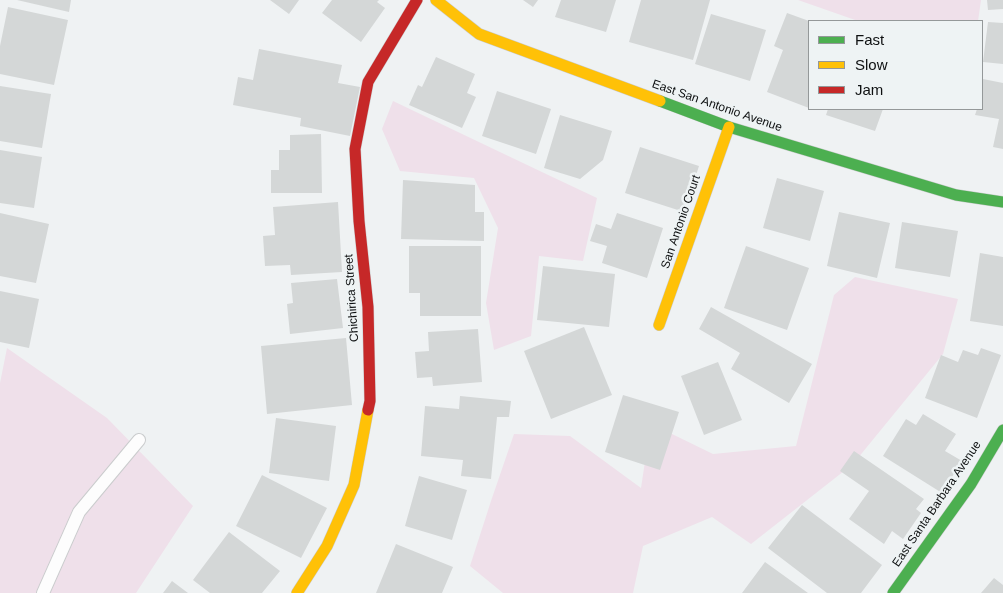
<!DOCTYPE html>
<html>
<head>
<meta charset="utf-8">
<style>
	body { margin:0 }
	#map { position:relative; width:1003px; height:593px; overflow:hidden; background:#eff2f3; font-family:Helvetica,sans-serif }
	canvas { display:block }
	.legend { position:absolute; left:808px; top:20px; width:175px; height:90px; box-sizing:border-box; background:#eef3f4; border:1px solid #949899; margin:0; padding:6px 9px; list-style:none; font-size:15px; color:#0e1011 }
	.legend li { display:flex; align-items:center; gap:10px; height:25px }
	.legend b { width:25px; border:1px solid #949899 }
</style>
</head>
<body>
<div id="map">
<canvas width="1003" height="593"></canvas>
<ul class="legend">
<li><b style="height:6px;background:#4caf50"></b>Fast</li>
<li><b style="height:6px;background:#ffc107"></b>Slow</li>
<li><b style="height:6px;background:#c62828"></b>Jam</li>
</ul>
</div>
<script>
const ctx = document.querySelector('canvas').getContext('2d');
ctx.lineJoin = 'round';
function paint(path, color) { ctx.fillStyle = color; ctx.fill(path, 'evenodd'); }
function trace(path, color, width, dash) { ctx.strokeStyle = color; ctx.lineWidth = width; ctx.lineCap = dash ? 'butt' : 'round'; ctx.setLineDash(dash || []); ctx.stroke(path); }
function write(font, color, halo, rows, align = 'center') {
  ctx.font = font + ' Helvetica,sans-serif'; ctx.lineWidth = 5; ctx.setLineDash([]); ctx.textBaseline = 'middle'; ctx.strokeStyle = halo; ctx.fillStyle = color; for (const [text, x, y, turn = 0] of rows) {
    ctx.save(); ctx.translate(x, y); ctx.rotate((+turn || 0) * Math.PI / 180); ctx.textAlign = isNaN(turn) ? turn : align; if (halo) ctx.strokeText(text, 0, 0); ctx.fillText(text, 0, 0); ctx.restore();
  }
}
const green = new Path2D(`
	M798 0H981L978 21H858Z
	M393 101C461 133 528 166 597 198L583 261 539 256 531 336 494 350 486 303 498 228 474 178 400 171 382 129Z
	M855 277 958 299 943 354 853 464 751 544 712 517 643 546 633 593H503L470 566 491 501 514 434 570 436 641 488 649 435 672 434 713 454 796 446 834 295Z
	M7 348 107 418 193 506 136 593H0V383Z`);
const building = new Path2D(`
	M17 0H71L69 12Z
	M270 0H299L289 14Z
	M332 0H379L377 2 385 8 361 42 322 13Z
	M523 0H538L533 7Z
	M561 0H616L606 32 555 17Z
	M641 0H710L693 60 629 42Z
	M987 0H1003V9L988 10Z
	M8 7 68 20 54 85 0 74V46Z
	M787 13 809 21V108L767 92 783 50 774 46Z
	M711 14 766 30 750 81 695 64Z
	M988 22 1003 23V64L983 62Z
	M259 49 342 65 338 83 360 87 350 136 300 126 301 118 233 105 238 77 253 80Z
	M436 57 475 74 467 93 476 97 462 128 409 105 418 85 422 87Z
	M983 79 1003 83V149L993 147 999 119 975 115 977 109H982V84Z
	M0 86 51 94 42 148 0 141Z
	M497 91 551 109 536 154 482 136Z
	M828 109H883L875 131 826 115Z
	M560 115 612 131 603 160 580 179 544 168Z
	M321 134 322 193H271V170H279V150H290V135Z
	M640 147 699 166 684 212 625 193Z
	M0 150 42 157 34 208 0 203Z
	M777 178 824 191 810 241 763 228Z
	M403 180 475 185V212H484V241L401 239Z
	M338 202 342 272 291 275 290 265 265 266 263 236 275 235 273 207Z
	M839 212 890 223 877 278 827 266Z
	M0 213 49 224 36 283 0 276Z
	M617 213 663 228 647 278 602 263 607 246 590 241 596 224 611 229Z
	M902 222 958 231 950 277 895 268Z
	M409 246H481V316H420V293H409Z
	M746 246 809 268 787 330 724 308Z
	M980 253 1003 257V326L970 321Z
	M543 266 615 274 609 327 537 320Z
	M337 279 343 328 290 334 287 304 293 303 291 283Z
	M0 291 39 299 29 348 0 342Z
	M711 307 812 364 789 403 731 369 740 353 699 329Z
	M584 327 612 395 551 419 524 351Z
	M478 329 482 382 433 386 432 377 417 378 415 352 429 351 428 332Z
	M346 338 352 405 267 414 261 346Z
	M981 348 1001 355 977 418 925 398 941 355 958 362 963 350 978 355Z
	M718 362 742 420 704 435 681 376Z
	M623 395 679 412 660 470 605 452Z
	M460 396 511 401 509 417H497L491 479 461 476 463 460 421 456 425 406 459 409Z
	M923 414 956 434 945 451 962 461 942 493 883 456 906 419 916 425Z
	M276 418 336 426 329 481 269 473Z
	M854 451 924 499 916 509 921 513 903 539 892 531 884 544 849 519 869 491 840 471Z
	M262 475 327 508 301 558 236 526Z
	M419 476 467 490 452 540 405 526Z
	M802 505 882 565 861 593H827L768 548Z
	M229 532 280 571 262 593H210L193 580Z
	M396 544 453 567 442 593H376Z
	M765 562 808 593H742Z
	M994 578 1003 585V593H981Z
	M172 581 188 593H163Z`);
const lane = new Path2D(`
	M43 593 79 512 139 440`);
const fast = new Path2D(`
	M660 101 729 127 956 195 1003 202
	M893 593 971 484 1003 430`);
const slow = new Path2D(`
	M436 0 479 34 660 101
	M659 325 729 127
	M297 593 327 546 354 485 368 410`);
const jam = new Path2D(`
	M368 410 370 401 368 307 359 221 355 149 368 82 417 0`);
const streetNames = [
	["East San Antonio Avenue",717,106,19],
	["San Antonio Court",681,222,-71],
	["Chichirica Street",352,298,-94],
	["East Santa Barbara Avenue",937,504,-56]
];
paint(green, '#efe0ea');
paint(building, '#d4d7d7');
trace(lane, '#cacccd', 14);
trace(fast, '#cacccd', 12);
trace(slow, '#cacccd', 12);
trace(jam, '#cacccd', 12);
trace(lane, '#fdfdfd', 12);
trace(fast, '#4caf50', 11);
trace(slow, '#ffc107', 11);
trace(jam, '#c62828', 11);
write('12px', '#0e1011', '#eef3f4', streetNames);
</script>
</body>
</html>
